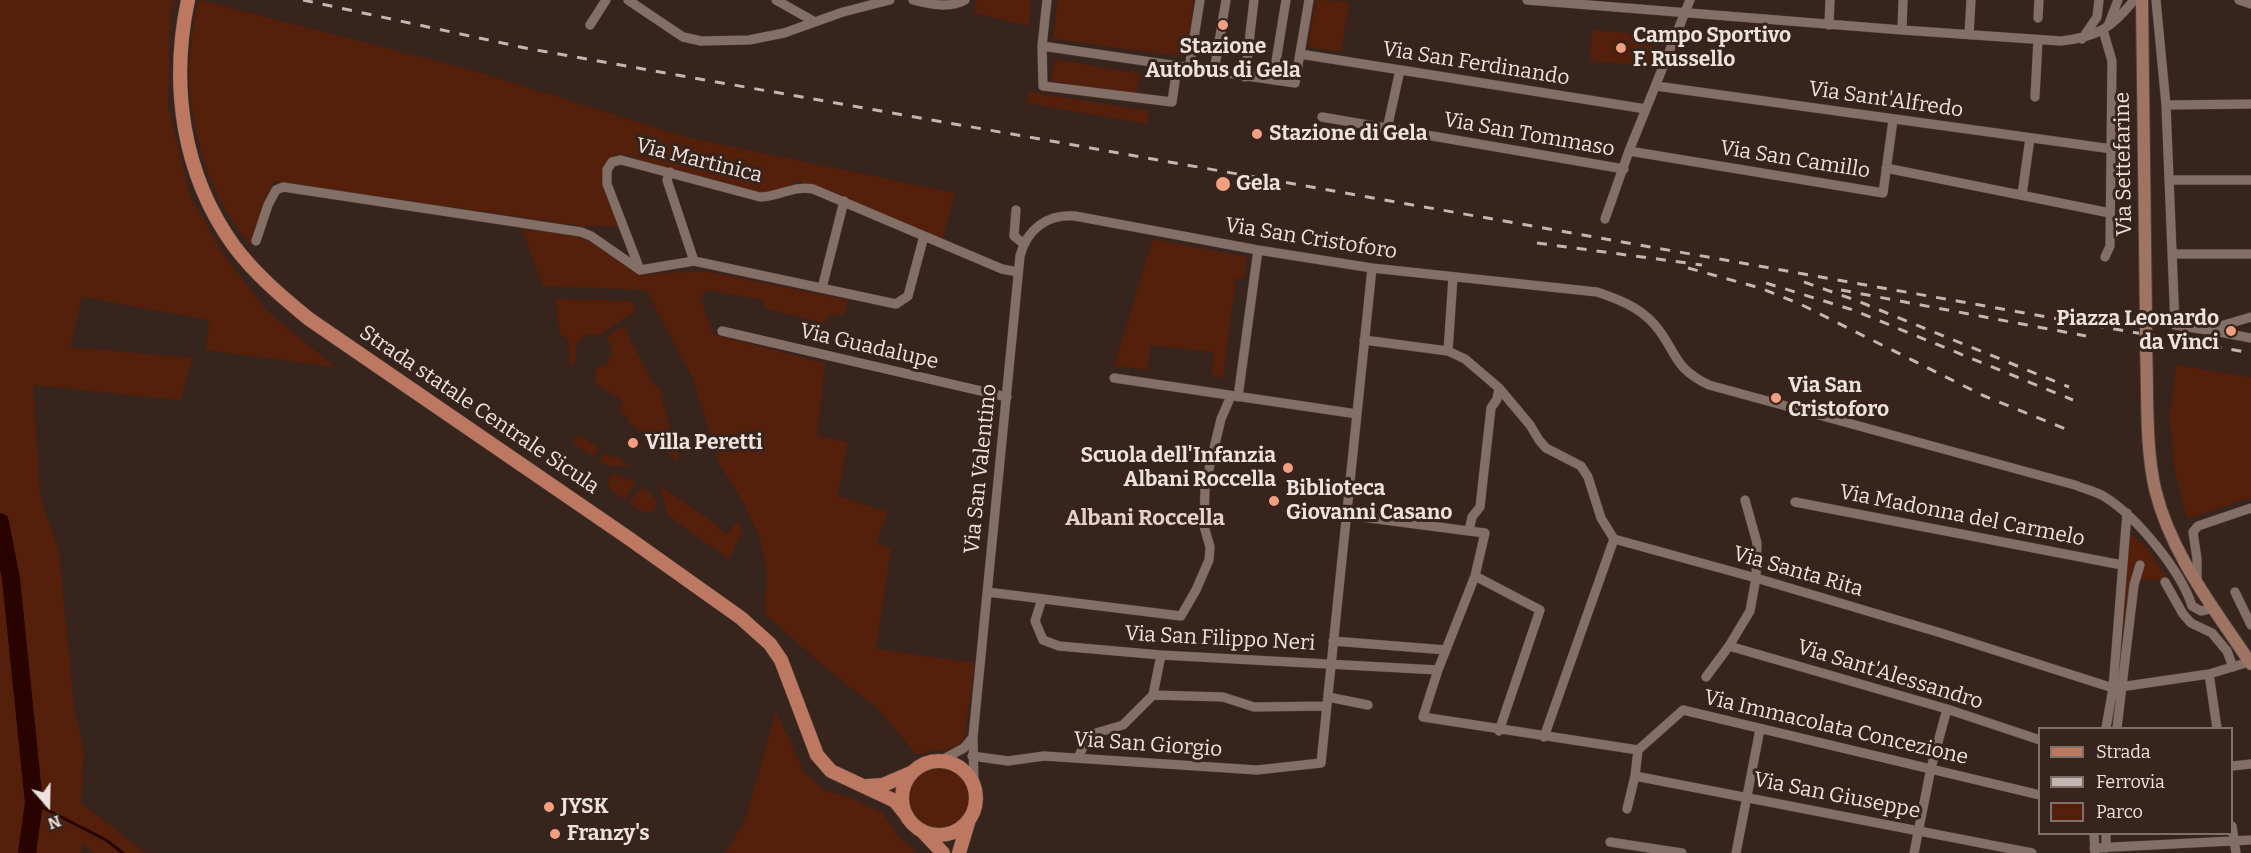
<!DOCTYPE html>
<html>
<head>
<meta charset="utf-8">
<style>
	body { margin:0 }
	#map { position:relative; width:2251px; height:853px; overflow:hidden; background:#36241d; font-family:Bitter,serif }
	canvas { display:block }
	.legend { position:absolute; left:2038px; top:727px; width:195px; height:108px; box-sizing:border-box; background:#36241d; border:2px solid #80706a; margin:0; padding:8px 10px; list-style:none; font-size:18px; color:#eee2de }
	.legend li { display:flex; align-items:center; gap:12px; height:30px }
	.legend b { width:30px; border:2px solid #80706a }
	.north { position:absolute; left:18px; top:775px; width:60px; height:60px; -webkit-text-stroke:4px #36241d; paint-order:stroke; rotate:160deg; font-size:16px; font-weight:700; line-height:24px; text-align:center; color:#eee2de }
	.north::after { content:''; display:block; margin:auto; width:21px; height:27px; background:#eee2de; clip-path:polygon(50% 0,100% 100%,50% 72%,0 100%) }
</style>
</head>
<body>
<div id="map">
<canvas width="2251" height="853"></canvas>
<ul class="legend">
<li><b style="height:8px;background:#bc7860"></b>Strada</li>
<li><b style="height:8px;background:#c3b5b1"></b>Ferrovia</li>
<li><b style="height:16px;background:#55200b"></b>Parco</li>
</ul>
<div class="north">N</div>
</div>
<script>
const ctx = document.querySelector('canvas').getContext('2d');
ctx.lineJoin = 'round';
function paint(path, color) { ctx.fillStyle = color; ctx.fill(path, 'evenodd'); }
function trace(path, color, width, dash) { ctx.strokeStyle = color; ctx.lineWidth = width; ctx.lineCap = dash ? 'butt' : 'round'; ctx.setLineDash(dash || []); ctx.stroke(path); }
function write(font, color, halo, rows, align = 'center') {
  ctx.font = font + ' Bitter,serif'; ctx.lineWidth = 6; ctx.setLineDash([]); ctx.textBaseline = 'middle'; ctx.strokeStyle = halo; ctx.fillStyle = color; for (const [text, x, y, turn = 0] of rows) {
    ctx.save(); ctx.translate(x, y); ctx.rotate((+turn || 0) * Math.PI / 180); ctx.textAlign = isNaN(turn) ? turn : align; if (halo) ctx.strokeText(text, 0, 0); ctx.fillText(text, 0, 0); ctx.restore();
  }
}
const green = new Path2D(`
	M0 0H174L170 17 168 108 191 197 223 254 268 312 335 367 206 350 209 320 82 297 70 347 193 358 180 400 33 385 40 496 59 552 74 708 84 752 81 803 146 853H94L82 844 81 853H0Z
	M200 0 472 70 686 137 955 193 942 240 821 187 798 182 775 191 754 193 670 172 632 156 615 154 605 163 601 180 620 226H581L274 181 250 244C210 199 193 136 189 77 188 65 191 52 192 40 193 26 194 12 200 0Z
	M977 0H1030L1029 26 974 13Z
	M1058 0H1194L1186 57 1053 39Z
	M1316 0 1349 2 1341 52 1308 47Z
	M1592 30 1653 35 1651 66 1590 61Z
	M1055 59 1140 74 1136 95 1051 81Z
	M1029 92 1149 111 1147 124 1027 103Z
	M522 229 576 236 595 244 648 274 705 271 848 300 845 315H830L823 323 766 309 763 300 708 290 700 298 713 334 825 363 817 436 848 442 838 496 888 512 876 543 891 548 876 649 975 663 964 739 956 749 930 751 917 755 877 708 826 668 765 614 767 573 760 538 743 502 720 465 692 377 646 290 543 286Z
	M1153 239 1247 257 1244 278H1236L1223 378 1212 376 1214 352 1150 345 1148 370 1114 366Z
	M556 299 631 301 636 311 601 334 584 335 576 347V361L572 367 570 365 568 340 560 333Z
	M627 327 629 331 626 332 656 388 659 386 662 393 660 394 678 454V461L642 436 644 433 627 422 629 418 620 412 623 401 595 384 596 368 606 365 612 354 610 342 606 338 619 328Z
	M2176 365 2251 377V498L2187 519 2175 470 2170 419Z
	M578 435 599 448 593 457 572 443Z
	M605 453 613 458 616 456 632 467 605 465 599 462Z
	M616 474 636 483 625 499C615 493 606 490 609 478Z
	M659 485 711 521 727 535 737 521 742 533 729 559 679 524 668 514Z
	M642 487 652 495 657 502 654 511C644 515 637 509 629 503Z
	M2130 533 2145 546 2169 580 2132 579 2121 681 2116 682Z
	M776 711 804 772 824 790 849 797 883 813 898 836 919 853H726L746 818Z
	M909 797a31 31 0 1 1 62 0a31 31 0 1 1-62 0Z`);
const stream = new Path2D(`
	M34 803 106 840 123 853`);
const river = new Path2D(`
	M0 522 11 579 34 803 27 853`);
const street = new Path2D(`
	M628 0 683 37 701 41 749 40 784 33 843 12 890 0
	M776 0 815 22
	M913 0C929 4 950 9 965 0
	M1047 0 1042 46 1043 86 1172 102 1177 67
	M1527 0 1902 30 2061 41C2097 37 2112 28 2134 0
	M2156 0 2166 105 2175 325 2207 330 2251 317
	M2239 0 2251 4
	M2038 18 2039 0
	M590 25 606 0
	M1829 25 1830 0
	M2108 26 2118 0
	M1902 30 1903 0
	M2103 30 2112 61 2110 246 2105 257
	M1969 35 1971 0
	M2082 39 2097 17 2099 0
	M1042 46 1295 83 1309 0
	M1300 54 1646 109
	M1189 69 1200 0
	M1214 72 1226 0
	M1245 77 1254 0
	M1273 80 1286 0
	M1656 86 2112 149
	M2035 97 2038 40
	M2166 105 2251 104
	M1322 117 1624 169
	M1387 129 1400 70
	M1629 151 1883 193 1893 120
	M1886 168 2110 213
	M670 172 667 180 694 261
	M2169 180H2251
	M2022 195 2030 138
	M1016 210 1014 236 1024 244
	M1605 219 1629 151 1690 0
	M256 241 268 205 276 190 283 187 581 232 591 236 640 270
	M2172 254H2251
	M640 270 607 184V170L612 162 621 160 760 197C779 197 793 185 813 189L1002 269 1018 272
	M640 270 694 261 896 304 908 296 924 236
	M822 288 844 201
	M2209 330 2251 338
	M722 331 1007 397
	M1364 340 1448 351 1465 359 1499 388 1530 425 1539 440 1546 448 1581 466 1588 477 1601 518 1614 539 1756 578 1941 633 2113 688 2209 674 2249 662
	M1448 351 1453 277
	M1114 378 1357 414
	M1499 388 1497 399 1491 408 1480 507 1472 517 1469 531 1485 533 1475 576 1438 670 1423 717 1638 750 1635 776 1627 809
	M1238 397 1258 250
	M1795 502 2122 565
	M1346 515 1469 531
	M1475 576 1540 610 1499 731
	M2165 582 2183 614 2191 623 2212 633 2227 651 2233 667
	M2197 583V559L2193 532 2198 526 2251 508
	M987 592 1181 616 1196 590 1209 560 1210 547 1204 526 1205 486 1221 419 1231 396
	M2235 592 2251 625
	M1042 599 1035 621 1043 640 1059 646 1161 655 1438 670
	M1333 641 1446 650
	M1729 646 1947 709 2040 740
	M2209 674 2217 728
	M1706 677 1729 646 1750 611 1756 578 1757 543 1745 500
	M1153 695 1223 697 1254 707 1327 706
	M1328 697 1368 705
	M2106 728 2113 688 2127 513
	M2117 728 2134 585 2140 565
	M1544 737 1614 539
	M1638 750 1683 710 2040 795
	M972 756 1008 761 1044 756 1257 770 1321 763 1372 268
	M1078 758 1085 743 1096 733 1123 725 1153 695 1161 655
	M938 762 964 748 973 737
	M2232 766 2251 764
	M1635 776 2032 853
	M974 786 973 737 1020 256C1027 229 1047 214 1075 216L1258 250 1372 268 1597 292C1618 299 1639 307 1654 324 1677 350 1671 367 1709 385L2075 485C2084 489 2096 491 2105 497 2137 517 2181 571 2192 606L2201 611 2214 608
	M2232 826 2236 853
	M2094 834 2095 852
	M1610 842 1682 853
	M2094 848 2251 840
	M2106 848V834
	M1736 853 1760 729
	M1914 853 1931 768 1947 709`);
const secondary = new Path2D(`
	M2142 0 2146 322
	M2146 347C2148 393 2145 445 2155 489 2171 555 2214 608 2251 664`);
const primary = new Path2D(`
	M188 0C170 85 182 174 234 246 255 274 282 297 309 319L627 537 741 618 770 644 781 660 817 755 831 771 895 801 907 816
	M902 798a37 37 0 1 1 74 0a37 37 0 1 1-74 0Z
	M867 786 883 785 911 773
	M924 833 943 853
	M959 853 968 823`);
const rail = new Path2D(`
	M303 0 530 49 2251 353
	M1537 243 1702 265
	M1688 268 1760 288 1800 304 1982 395 2068 430
	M1804 282 1855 300 2069 387
	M1766 283 1853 310 2073 400
	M1841 290 2086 336`);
const secondaryBridge = new Path2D(`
	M2146 322V347`);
const markers = [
	[1223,25,6,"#f39f82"],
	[1621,48,6,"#f39f82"],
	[1257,134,6,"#f39f82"],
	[1223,184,8,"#f39f82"],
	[2231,331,6,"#f39f82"],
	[1776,398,6,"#f39f82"],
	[633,443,6,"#f39f82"],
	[1288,468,6,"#f39f82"],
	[1274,501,6,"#f39f82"],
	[549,807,6,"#f39f82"],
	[555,834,6,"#f39f82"]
];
const poiNames = [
	["Campo Sportivo",1633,36],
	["F. Russello",1633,60],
	["Stazione",1223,47,"center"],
	["Autobus di Gela",1223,71,"center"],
	["Stazione di Gela",1269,134],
	["Gela",1236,184],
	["Piazza Leonardo",2219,319,"right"],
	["da Vinci",2219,343,"right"],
	["Via San",1788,386],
	["Cristoforo",1788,410],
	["Villa Peretti",645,443],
	["Scuola dell'Infanzia",1276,456,"right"],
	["Albani Roccella",1276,480,"right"],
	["Biblioteca",1286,489],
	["Giovanni Casano",1286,513],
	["JYSK",561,807],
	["Franzy's",567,834]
];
const streetNames = [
	["Via San Ferdinando",1476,64,9],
	["Via Sant'Alfredo",1886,100,8],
	["Via San Tommaso",1529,135,10],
	["Via San Camillo",1795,160,9],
	["Via Martinica",699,161,14],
	["Via Settefarine",2124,164,-91],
	["Via San Cristoforo",1311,239,9],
	["Via Guadalupe",869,347,13],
	["Strada statale Centrale Sicula",479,410,34],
	["Via San Valentino",981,469,-84],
	["Via Madonna del Carmelo",1962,516,11],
	["Via Santa Rita",1798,572,16],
	["Via San Filippo Neri",1220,639,3],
	["Via Sant'Alessandro",1890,675,17],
	["Via Immacolata Concezione",1836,728,13],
	["Via San Giorgio",1148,745,4],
	["Via San Giuseppe",1837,796,11]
];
const neighbourhoodNames = [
	["Albani Roccella",1145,519]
];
paint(green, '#55200b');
trace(stream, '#280300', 3);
trace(river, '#280300', 18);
trace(street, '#4e403b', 10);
trace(secondary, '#4e403b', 14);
trace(primary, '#4e403b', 15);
trace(street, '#846f67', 9);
trace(secondary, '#a07463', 12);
trace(primary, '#bc7860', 14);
trace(rail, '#c3b5b1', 3, [10, 10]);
trace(secondaryBridge, '#4e403b', 14, []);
trace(secondaryBridge, '#a07463', 12);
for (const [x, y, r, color] of markers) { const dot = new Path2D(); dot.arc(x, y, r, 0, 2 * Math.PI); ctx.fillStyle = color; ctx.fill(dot); trace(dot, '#36241d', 2); }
write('bold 21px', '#eee2de', '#36241d', poiNames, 'left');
write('21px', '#eee2de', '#36241d', streetNames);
write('bold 22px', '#e8cfc7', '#36241d', neighbourhoodNames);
</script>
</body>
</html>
